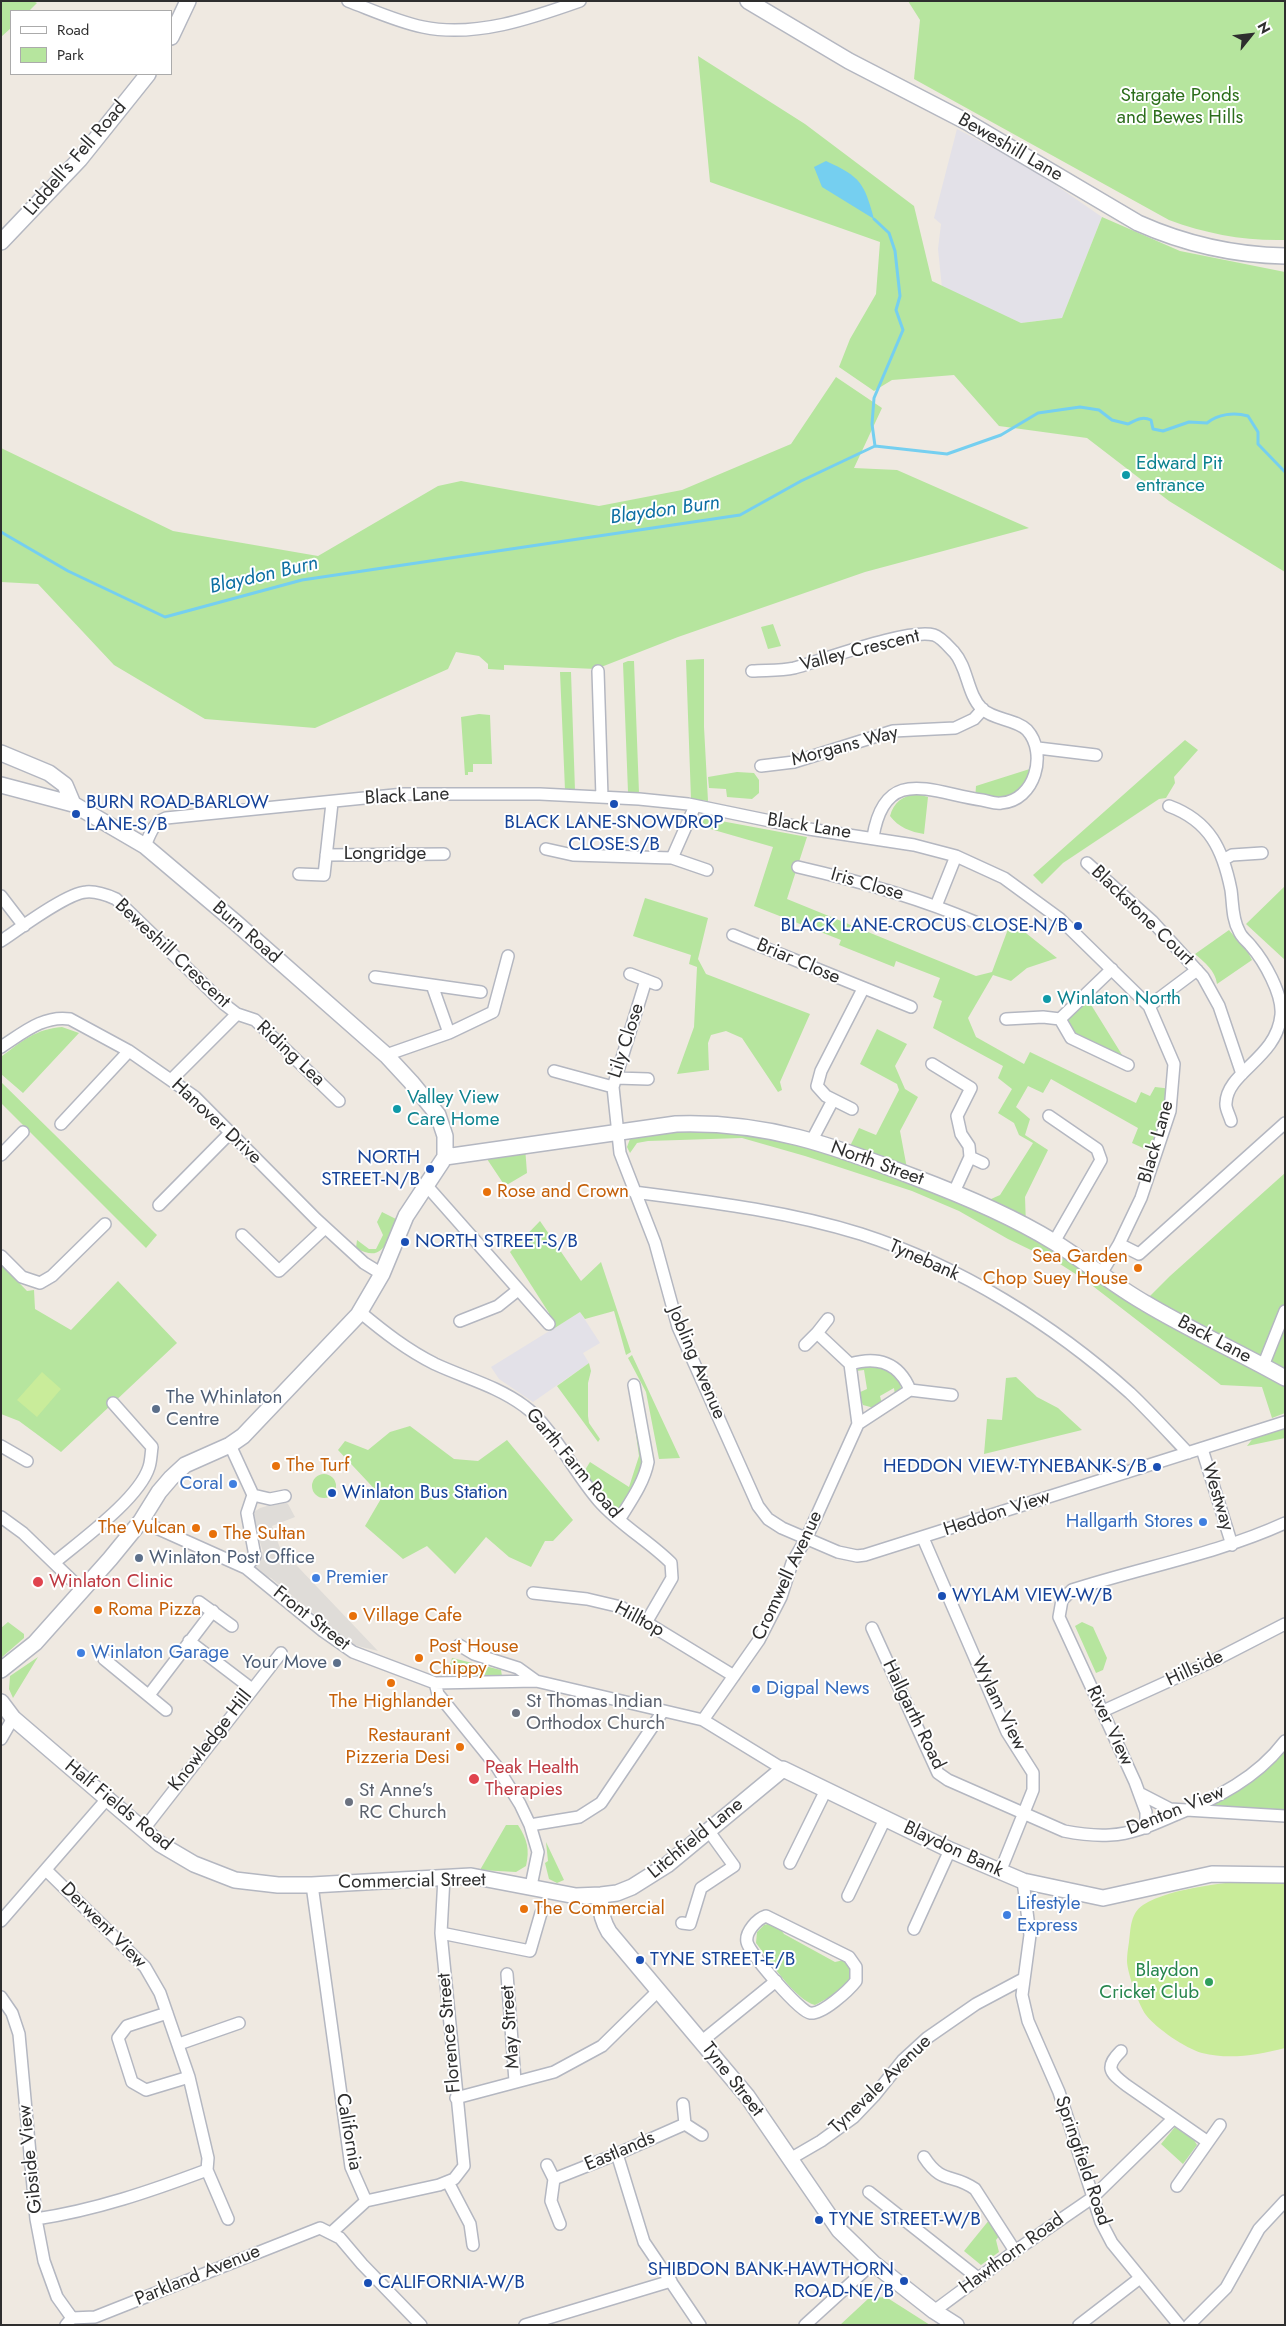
<!DOCTYPE html>
<html>
<head>
<meta charset="utf-8">
<style>
	body { margin:0 }
	#map { position:relative; width:1286px; height:2326px; overflow:hidden; background:#efe9e1; font-family:Jost,sans-serif }
	canvas { display:block }
	.frame { position:absolute; inset:0; border:2px solid #2e2e2e; pointer-events:none }
	.legend { position:absolute; left:10px; top:10px; width:162px; height:65px; box-sizing:border-box; background:#fff; border:1px solid #ababab; margin:0; padding:6px 9px; list-style:none; font-size:15px; color:#2e2e2e }
	.legend li { display:flex; align-items:center; gap:10px; height:25px }
	.legend b { width:25px; border:1px solid #ababab }
	.north { position:absolute; left:1226px; top:10px; width:50px; height:50px; -webkit-text-stroke:4px #fff; paint-order:stroke; rotate:61deg; font-size:14px; font-weight:700; line-height:20px; text-align:center; color:#2e2e2e }
	.north::after { content:''; display:block; margin:auto; width:18px; height:22px; background:#2e2e2e; clip-path:polygon(50% 0,100% 100%,50% 72%,0 100%) }
</style>
</head>
<body>
<div id="map">
<canvas width="1286" height="2326"></canvas>
<div class="frame"></div>
<ul class="legend">
<li><b style="height:6px;background:#fff"></b>Road</li>
<li><b style="height:14px;background:#b6e59e"></b>Park</li>
</ul>
<div class="north">N</div>
</div>
<script>
const ctx = document.querySelector('canvas').getContext('2d');
ctx.lineJoin = 'round';
function paint(path, color) { ctx.fillStyle = color; ctx.fill(path, 'evenodd'); }
function trace(path, color, width, dash) { ctx.strokeStyle = color; ctx.lineWidth = width; ctx.lineCap = dash ? 'butt' : 'round'; ctx.setLineDash(dash || []); ctx.stroke(path); }
function write(font, color, halo, rows, align = 'center') {
  ctx.font = font + ' Jost,sans-serif'; ctx.lineWidth = 4; ctx.setLineDash([]); ctx.textBaseline = 'middle'; ctx.strokeStyle = halo; ctx.fillStyle = color; for (const [text, x, y, turn = 0] of rows) {
    ctx.save(); ctx.translate(x, y); ctx.rotate((+turn || 0) * Math.PI / 180); ctx.textAlign = isNaN(turn) ? turn : align; if (halo) ctx.strokeText(text, 0, 0); ctx.fillText(text, 0, 0); ctx.restore();
  }
}
const industrial = new Path2D(`
	M957 129 1031 168 1102 217 1062 318 1021 323 942 288 938 249 941 224 934 218Z
	M580 1312 600 1343 583 1353 589 1363 533 1402 499 1379 491 1367Z`);
const green = new Path2D(`
	M1 1H33L37 3 29 11H11V28L1 37Z
	M908 1H1285V240C1244 241 1207 234 1169 220L914 79 920 20Z
	M698 56 805 124 914 206 932 281 1021 323 1062 318 1102 217 1180 251 1285 272V572L1169 501 1087 438 999 426 954 375 892 380 874 391 839 367 850 339 876 294 880 242 710 182Z
	M836 377 882 408 854 468 897 470 1029 528 865 572 678 637 596 669 504 665V670L488 669V664L479 656 456 652 448 669 315 728 205 719 114 665 38 584 1 582V448L173 531 318 556 438 486 461 481 599 506 682 490 791 444Z
	M773 624 781 646 768 649 761 627Z
	M704 659V727L708 801 691 799 686 660Z
	M628 661H634L639 793 628 792 623 663Z
	M560 672H571L575 791 565 790Z
	M479 714 490 715 492 764H473V772H468V775H465L461 717Z
	M1185 740 1198 750 1174 777 1175 783 1166 798 1159 799 1063 863 1042 884 1033 875Z
	M1036 767 1020 797 975 800 976 786Z
	M737 772 754 773 759 780V793L752 799 727 797 726 789 709 788 708 777Z
	M917 794 928 797 924 834C911 832 898 827 890 816 894 802 902 796 917 794Z
	M705 818 807 837 787 899 976 976 992 972 1011 921 1057 958 1027 968 1011 981 993 975 968 1018 976 1037 1024 1064 1030 1052 1136 1103 1141 1092 1150 1096 1155 1087 1172 1089 1154 1153 1132 1143 1138 1128 1051 1079 1043 1093 1028 1086 1016 1107 1030 1119 1025 1135 1048 1150 1025 1197 1026 1226 1143 1303 1170 1276 1285 1173V1413L1272 1418 1262 1387 1221 1385 1085 1280 1060 1264 1008 1239 959 1211 912 1191 805 1156 742 1138 648 1141 637 1143 630 1153 627 1147 630 1139 639 1129 711 1123 847 1152 859 1128 876 1135 899 1090 897 1084 860 1064 877 1029 907 1044 895 1066 905 1089 918 1097 900 1131 908 1174 980 1204 1000 1195 1033 1143 1019 1135 1014 1123 998 1113 1012 1089 998 1078 1003 1066 933 1028 942 1001 933 997 940 978 896 961 894 967 839 945 841 940 754 906 773 847 700 826Z
	M1285 886V960L1246 924Z
	M645 898 708 918 698 959 706 974 810 1014 780 1082 782 1090 778 1092 742 1038 726 1031 711 1035 708 1043 709 1070 677 1074 694 1027 697 967 689 964 691 955 633 936Z
	M1229 930C1239 943 1245 944 1252 960L1217 984C1215 970 1205 963 1195 954Z
	M1085 995 1124 1058 1071 1038 1060 1019Z
	M62 1027 79 1033 23 1093 1 1074V1057C22 1041 36 1029 62 1027Z
	M1 1082 157 1235 146 1248 1 1103Z
	M525 1147 527 1173 505 1186 485 1156Z
	M382 1212 396 1219C387 1241 384 1264 356 1248L357 1240 369 1249H376L383 1235 377 1222Z
	M540 1221 581 1281 601 1262 631 1352 626 1355 614 1311 585 1319 580 1312 550 1331 545 1319 549 1313 510 1252Z
	M1 1264 27 1291 34 1290 35 1309 71 1330 118 1281 177 1343 61 1452 19 1421 1 1414Z
	M632 1355 680 1458 659 1459 646 1392 628 1358Z
	M870 1362C884 1367 901 1372 901 1389L895 1395 894 1388 880 1396 882 1404 874 1408 863 1405 858 1393 867 1389 864 1370 856 1371 862 1365Z
	M589 1363 591 1371 588 1383V1416L589 1423 600 1439 598 1442 557 1386Z
	M1016 1377 1037 1397 1058 1408 1082 1430 984 1454 987 1419 1002 1420 1006 1378Z
	M631 1399 645 1459 619 1520 580 1478 590 1462 629 1487 639 1456Z
	M1285 1422V1438L1247 1446 1258 1432Z
	M410 1426 454 1459 478 1461 507 1440 573 1520 553 1541H545L531 1567 509 1557 486 1537 455 1574 427 1546 403 1559 365 1526 382 1497 338 1450 345 1441 368 1450 390 1432Z
	M312 1486a12 12 0 1 1 24 0a12 12 0 1 1-24 0Z
	M8 1622 24 1634V1638L1 1658V1628Z
	M1082 1622 1093 1627 1107 1658 1103 1670 1096 1673 1075 1626Z
	M38 1657 13 1698 9 1689 10 1676Z
	M452 1658 501 1670 502 1676 447 1675Z
	M1285 1747V1816L1188 1810Z
	M506 1825H518C527 1839 530 1849 526 1866L516 1872 480 1870Z
	M546 1842 564 1880 557 1883 549 1879 545 1863 548 1861Z
	M771 1923 779 1927 784 1934 835 1962 844 1960C865 1980 831 1997 815 2005 795 2000 769 1960 756 1943L757 1932 764 1925Z
	M1175 2127 1194 2140 1197 2145 1183 2164 1161 2144Z
	M990 2219 1000 2235 996 2240 999 2252 981 2265 964 2251Z
	M886 2297 930 2325H840L869 2298Z`);
const pitch = new Path2D(`
	M42 1372 61 1389 37 1417 17 1400Z
	M1265 1879 1285 1883V2048C1257 2055 1230 2060 1202 2053 1185 2048 1157 2029 1146 2015 1139 2006 1127 1972 1127 1961 1127 1955 1128 1948 1129 1942 1131 1928 1130 1914 1143 1905 1171 1887 1232 1882 1265 1879Z`);
const plaza = new Path2D(`
	M284 1501 288 1504 295 1517 272 1526 280 1548 378 1651 350 1644 271 1578 258 1573 255 1566 263 1551 252 1520 254 1512 260 1508Z`);
const water = new Path2D(`
	M826 161C861 177 864 183 874 219L822 187 814 167Z`);
const stream = new Path2D(`
	M874 219 889 233 895 251 900 296 896 310 903 330 874 398 872 424 875 446
	M1 532 68 571 165 617 302 580 740 515 801 481 875 446 947 454 1001 435 1038 413 1080 407 1099 410 1112 420 1128 424C1136 420 1142 416 1151 420L1153 429 1163 431 1189 422 1207 423C1218 414 1234 412 1248 416L1258 432V444L1285 472`);
const street = new Path2D(`
	M348 1C372 10 398 22 423 27 475 38 532 18 580 1
	M598 671 602 797
	M752 671C766 670 781 671 794 668 824 660 908 628 934 635 941 637 949 647 954 652 968 668 967 694 982 709 994 720 1016 719 1027 730 1048 753 1035 801 1001 803 995 804 988 801 982 800 932 793 885 764 873 837
	M1038 748 1096 755
	M761 766 794 762 893 731 955 728 974 719 983 709
	M1169 806C1210 821 1223 850 1231 890 1233 904 1232 919 1239 931 1241 937 1247 941 1251 946 1264 961 1283 994 1281 1015 1277 1058 1227 1072 1226 1103 1225 1108 1230 1116 1231 1121
	M145 846C150 834 153 823 166 818L404 794H540L639 799 688 804 809 829 914 845 956 856 1004 878 1060 919 1149 1006 1174 1064 1170 1111 1141 1198 1119 1244 1101 1274
	M546 849 573 855 672 858 707 870
	M326 855 444 854
	M672 858 695 806
	M1223 860 1232 855 1262 853
	M1087 863 1152 921 1203 977 1219 1006 1242 1074
	M798 867C859 881 917 897 975 922
	M299 874 324 875 332 803
	M1 896 24 926
	M936 906 956 856
	M733 935 911 1007
	M1 941C19 929 67 893 86 892 96 891 107 895 116 899L224 1004 237 1014 255 1020 339 1101
	M630 974 656 984
	M375 977 481 992
	M646 980 613 1087 620 1153 655 1243 678 1327 758 1506 768 1519 782 1528 838 1552 857 1556 865 1555 1285 1422
	M432 985 449 1033
	M1149 1006 1197 970
	M1006 1019 1043 1017 1060 1019 1112 969
	M1060 1019 1071 1038 1128 1065
	M1 1047C23 1033 43 1015 70 1019L129 1051 195 1097 316 1219 364 1263 382 1274
	M386 1055 449 1033 493 1012 508 956
	M932 1064 971 1088 957 1116 961 1134 969 1146 970 1157 954 1192
	M554 1071 613 1087
	M616 1078 648 1079
	M172 1079 237 1014
	M852 1109 826 1096 817 1086 821 1071 863 989
	M1049 1116 1097 1149 1101 1160 1054 1242
	M61 1124 129 1051
	M812 1140 833 1100
	M1 1155 23 1132
	M970 1157 983 1163
	M426 1185 549 1324
	M634 1192C711 1202 787 1211 861 1234 960 1266 1053 1324 1130 1393 1150 1412 1169 1433 1188 1453
	M159 1205 230 1133
	M242 1235 279 1271 325 1228
	M1119 1244 1139 1254 1285 1123
	M1 1256 22 1277 40 1283 52 1276 105 1224
	M360 1312C384 1332 407 1350 435 1364 465 1378 497 1386 524 1406 551 1425 575 1474 599 1501 620 1525 649 1541 671 1563L672 1578 647 1621
	M828 1319 817 1333 850 1364
	M460 1321 498 1306 518 1290
	M805 1345 817 1333
	M1263 1366 1285 1311
	M910 1390 952 1395
	M858 1424 850 1364C877 1356 899 1362 910 1390
	M230 1445 253 1495 247 1513 255 1556 246 1568
	M1 1446 27 1461
	M1202 1449 1232 1545
	M253 1495 270 1499 285 1496
	M1 1517 23 1533 82 1590
	M619 1520C630 1502 644 1483 648 1462L634 1385
	M141 1521 246 1568 323 1631 353 1652 435 1683 438 1694 497 1767 520 1804 530 1825 538 1852 531 1886
	M923 1538 1007 1732 1033 1773V1790L1000 1872
	M54 1563C80 1541 139 1499 149 1467 151 1461 151 1454 152 1447L113 1403
	M533 1593 587 1599 621 1607 734 1676
	M199 1602 232 1626
	M872 1628 938 1773 948 1780 1064 1831C1079 1834 1094 1836 1110 1835 1133 1834 1154 1824 1175 1815 1217 1798 1257 1778 1285 1741
	M189 1641 252 1689
	M459 1645 474 1654 518 1668 536 1681
	M104 1659 166 1710
	M435 1683 536 1681 703 1720 783 1769
	M149 1695 213 1611
	M1103 1711 1213 1661 1285 1624
	M703 1720 759 1640 781 1597 792 1563 807 1537 858 1424 910 1390
	M1 1739 13 1718
	M1139 1793 1170 1809 1285 1816
	M530 1825 579 1817 601 1803 663 1711
	M1146 1828V1812L1135 1782 1059 1617 1062 1600 1072 1590C1143 1567 1217 1554 1285 1523
	M143 1830 281 1653
	M790 1863 826 1790
	M1023 1881 1030 1935 1022 1995 1028 2021 1059 2092 1101 2222 1112 2243 1179 2325
	M312 1885 351 2167 366 2201
	M848 1896 885 1819
	M766 1916 849 1957 856 1967V1981C849 1990 822 2015 810 2013 800 2012 749 1953 747 1942 745 1932 757 1919 766 1916Z
	M1 1921 106 1800
	M682 1923 690 1924 701 1888 734 1866 708 1830
	M914 1929 950 1850
	M441 1933 530 1951 541 1913
	M507 1974 515 2081
	M1 1997 12 2013 19 2034 36 2219 44 2261 57 2297 72 2318
	M167 2013 127 2026 118 2038 132 2082 146 2090 189 2077
	M702 2041 776 1981
	M179 2044 239 2023
	M1121 2051C1105 2067 1109 2072 1126 2085L1208 2142 1220 2125
	M456 2098 554 2072 602 2046 659 1990
	M683 2104 685 2124
	M617 2154 644 2242 700 2325
	M924 2157C942 2185 953 2173 975 2189L1015 2251
	M790 2159 821 2141 854 2117 874 2096 903 2060 927 2038 976 2004 1023 1979
	M547 2165 554 2179
	M207 2170 228 2219
	M448 2182 470 2224 473 2245
	M1177 2186 1208 2142
	M869 2192 978 2278
	M36 2219C96 2210 151 2191 207 2170L208 2158 189 2077 160 1993 145 1967 46 1870
	M560 2224 551 2201 554 2179 617 2154 685 2124 702 2135
	M331 2233 366 2201 439 2185 454 2179 464 2166 441 1933 444 1877
	M934 2311 1015 2251 1092 2198 1173 2119
	M66 2325 72 2318 95 2317 320 2228 340 2238 362 2264 421 2325
	M525 2325 671 2281
	M805 2325 873 2263
	M1079 2325 1140 2278
	M1189 2325 1226 2288 1259 2229 1285 2201`);
const secondary = new Path2D(`
	M748 1 849 61 967 122 1138 223C1185 244 1232 255 1285 256
	M171 37 188 1
	M1 242 80 159 148 74
	M1 753 49 773 65 785 73 804 145 846 235 922 386 1055 411 1082 438 1115 445 1136V1157
	M1 785 73 804
	M1 1670 35 1643 110 1559 141 1521 159 1492 171 1478 185 1465 230 1445 243 1436 358 1315 382 1274 406 1216 445 1157 676 1124C765 1121 832 1145 914 1177 962 1195 1010 1215 1054 1242 1085 1261 1113 1285 1145 1303 1190 1330 1239 1352 1285 1378
	M1 1702 13 1718 160 1844 194 1864 235 1880 278 1885H312L471 1876 576 1896 601 1895 617 1893 632 1887 667 1865 783 1769 950 1850 1023 1881 1103 1898 1212 1874 1285 1875
	M601 1895C599 1909 602 1920 609 1932L747 2096 839 2230 873 2263 934 2311 956 2325`);
const markers = [
	[1126,475,5,"#0f9aa8"],
	[614,804,5,"#1a4fb4"],
	[76,814,5,"#1a4fb4"],
	[1078,926,5,"#1a4fb4"],
	[1047,999,5,"#0f9aa8"],
	[397,1109,5,"#0f9aa8"],
	[430,1169,5,"#1a4fb4"],
	[487,1192,5,"#e8710a"],
	[405,1242,5,"#1a4fb4"],
	[1138,1268,5,"#e8710a"],
	[156,1409,5,"#5c6f8a"],
	[276,1466,5,"#e8710a"],
	[1157,1467,5,"#1a4fb4"],
	[233,1484,5,"#3f7fe0"],
	[332,1493,5,"#1a4fb4"],
	[1203,1522,5,"#3f7fe0"],
	[196,1528,5,"#e8710a"],
	[213,1534,5,"#e8710a"],
	[139,1558,5,"#5c6f8a"],
	[316,1578,5,"#3f7fe0"],
	[38,1582,6,"#e0444e"],
	[942,1596,5,"#1a4fb4"],
	[98,1610,5,"#e8710a"],
	[353,1616,5,"#e8710a"],
	[81,1653,5,"#3f7fe0"],
	[419,1658,5,"#e8710a"],
	[337,1663,5,"#5c6f8a"],
	[391,1683,5,"#e8710a"],
	[756,1689,5,"#3f7fe0"],
	[516,1713,5,"#6b7280"],
	[460,1747,5,"#e8710a"],
	[474,1779,6,"#e0444e"],
	[349,1802,5,"#6b7280"],
	[524,1909,5,"#e8710a"],
	[1007,1915,5,"#3f7fe0"],
	[640,1960,5,"#1a4fb4"],
	[1209,1982,5,"#2e9e5b"],
	[819,2220,5,"#1a4fb4"],
	[904,2281,5,"#1a4fb4"],
	[368,2283,5,"#1a4fb4"]
];
const parkNames = [
	["Stargate Ponds",1180,96],
	["and Bewes Hills",1180,118]
];
const streetNames = [
	["Beweshill Lane",1010,148,30],
	["Liddell's Fell Road",76,159,-49],
	["Valley Crescent",860,651,-14],
	["Morgans Way",845,747,-15],
	["Black Lane",407,797,-3],
	["Black Lane",809,827,9],
	["Longridge",385,854],
	["Iris Close",867,885,16],
	["Blackstone Court",1142,916,44],
	["Burn Road",246,933,41],
	["Beweshill Crescent",172,954,43],
	["Briar Close",798,962,23],
	["Lily Close",627,1041,-72],
	["Riding Lea",290,1054,43],
	["Hanover Drive",216,1122,43],
	["Black Lane",1157,1142,-74],
	["North Street",877,1164,20],
	["Tynebank",924,1261,24],
	["Back Lane",1214,1340,28],
	["Jobling Avenue",696,1363,67],
	["Garth Farm Road",573,1464,50],
	["Westway",1217,1497,73],
	["Heddon View",997,1514,-18],
	["Cromwell Avenue",788,1576,-65],
	["Front Street",311,1619,38],
	["Hilltop",639,1620,28],
	["Hillside",1195,1669,-25],
	["Wylam View",998,1704,64],
	["Hallgarth Road",913,1715,64],
	["River View",1109,1726,65],
	["Knowledge Hill",211,1741,-52],
	["Half Fields Road",118,1806,39],
	["Denton View",1176,1811,-22],
	["Litchfield Lane",696,1839,-39],
	["Blaydon Bank",953,1850,25],
	["Commercial Street",412,1882,-1],
	["Derwent View",103,1926,45],
	["May Street",511,2027,-94],
	["Florence Street",450,2033,-95],
	["Tyne Street",732,2080,52],
	["Tynevale Avenue",881,2085,-44],
	["California",348,2132,80],
	["Eastlands",620,2152,-23],
	["Gibside View",31,2159,-96],
	["Springfield Road",1082,2161,71],
	["Hawthorn Road",1012,2254,-36],
	["Parkland Avenue",198,2276,-22]
];
const cultureNames = [
	["Edward Pit",1136,464],
	["entrance",1136,486],
	["Winlaton North",1057,999],
	["Valley View",407,1098],
	["Care Home",407,1120]
];
const transitNames = [
	["BURN ROAD-BARLOW",86,803],
	["LANE-S/B",86,825],
	["BLACK LANE-SNOWDROP",614,823,"center"],
	["CLOSE-S/B",614,845,"center"],
	["BLACK LANE-CROCUS CLOSE-N/B",1068,926,"right"],
	["NORTH",420,1158,"right"],
	["STREET-N/B",420,1180,"right"],
	["NORTH STREET-S/B",415,1242],
	["HEDDON VIEW-TYNEBANK-S/B",1147,1467,"right"],
	["Winlaton Bus Station",342,1493],
	["WYLAM VIEW-W/B",952,1596],
	["TYNE STREET-E/B",650,1960],
	["TYNE STREET-W/B",829,2220],
	["SHIBDON BANK-HAWTHORN",894,2270,"right"],
	["ROAD-NE/B",894,2292,"right"],
	["CALIFORNIA-W/B",378,2283]
];
const foodNames = [
	["Rose and Crown",497,1192],
	["Sea Garden",1128,1257,"right"],
	["Chop Suey House",1128,1279,"right"],
	["The Turf",286,1466],
	["The Vulcan",186,1528,"right"],
	["The Sultan",223,1534],
	["Roma Pizza",108,1610],
	["Village Cafe",363,1616],
	["Post House",429,1647],
	["Chippy",429,1669],
	["The Highlander",391,1702,"center"],
	["Restaurant",450,1736,"right"],
	["Pizzeria Desi",450,1758,"right"],
	["The Commercial",534,1909]
];
const serviceNames = [
	["The Whinlaton",166,1398],
	["Centre",166,1420],
	["Winlaton Post Office",149,1558],
	["Your Move",327,1663,"right"]
];
const shopNames = [
	["Coral",223,1484,"right"],
	["Hallgarth Stores",1193,1522,"right"],
	["Premier",326,1578],
	["Winlaton Garage",91,1653],
	["Digpal News",766,1689],
	["Lifestyle",1017,1904],
	["Express",1017,1926]
];
const healthNames = [
	["Winlaton Clinic",49,1582],
	["Peak Health",485,1768],
	["Therapies",485,1790]
];
const worshipNames = [
	["St Thomas Indian",526,1702],
	["Orthodox Church",526,1724],
	["St Anne's",359,1791],
	["RC Church",359,1813]
];
const leisureNames = [
	["Blaydon",1199,1971],
	["Cricket Club",1199,1993]
];
const waterNames = [
	["Blaydon Burn",665,511,-8],
	["Blaydon Burn",264,576,-13]
];
paint(industrial, '#e3e1e8');
paint(green, '#b6e59e');
paint(pitch, '#c9ec9a');
paint(plaza, '#dfdcd8');
paint(water, '#75cff0');
trace(stream, '#75cff0', 3);
trace(street, '#b4b7c1', 14);
trace(secondary, '#b4b7c1', 18);
trace(street, '#fff', 11);
trace(secondary, '#fff', 15);
for (const [x, y, r, color] of markers) { const dot = new Path2D(); dot.arc(x, y, r, 0, 2 * Math.PI); ctx.fillStyle = color; ctx.fill(dot); trace(dot, '#fff', 2); }
write('19px', '#2c6e1b', '#fff', parkNames);
write('19px', '#2e2e2e', '#fff', streetNames);
write('19px', '#0d838f', '#fff', cultureNames, 'left');
write('19px', '#164399', '#fff', transitNames, 'left');
write('19px', '#c56008', '#fff', foodNames, 'left');
write('19px', '#4e5e75', '#fff', serviceNames, 'left');
write('19px', '#366cbe', '#fff', shopNames, 'left');
write('19px', '#be3a42', '#fff', healthNames, 'left');
write('19px', '#5b616d', '#fff', worshipNames, 'left');
write('19px', '#27864d', '#fff', leisureNames, 'right');
write('italic 20px', '#0d6fa3', '#fff', waterNames);
</script>
</body>
</html>
